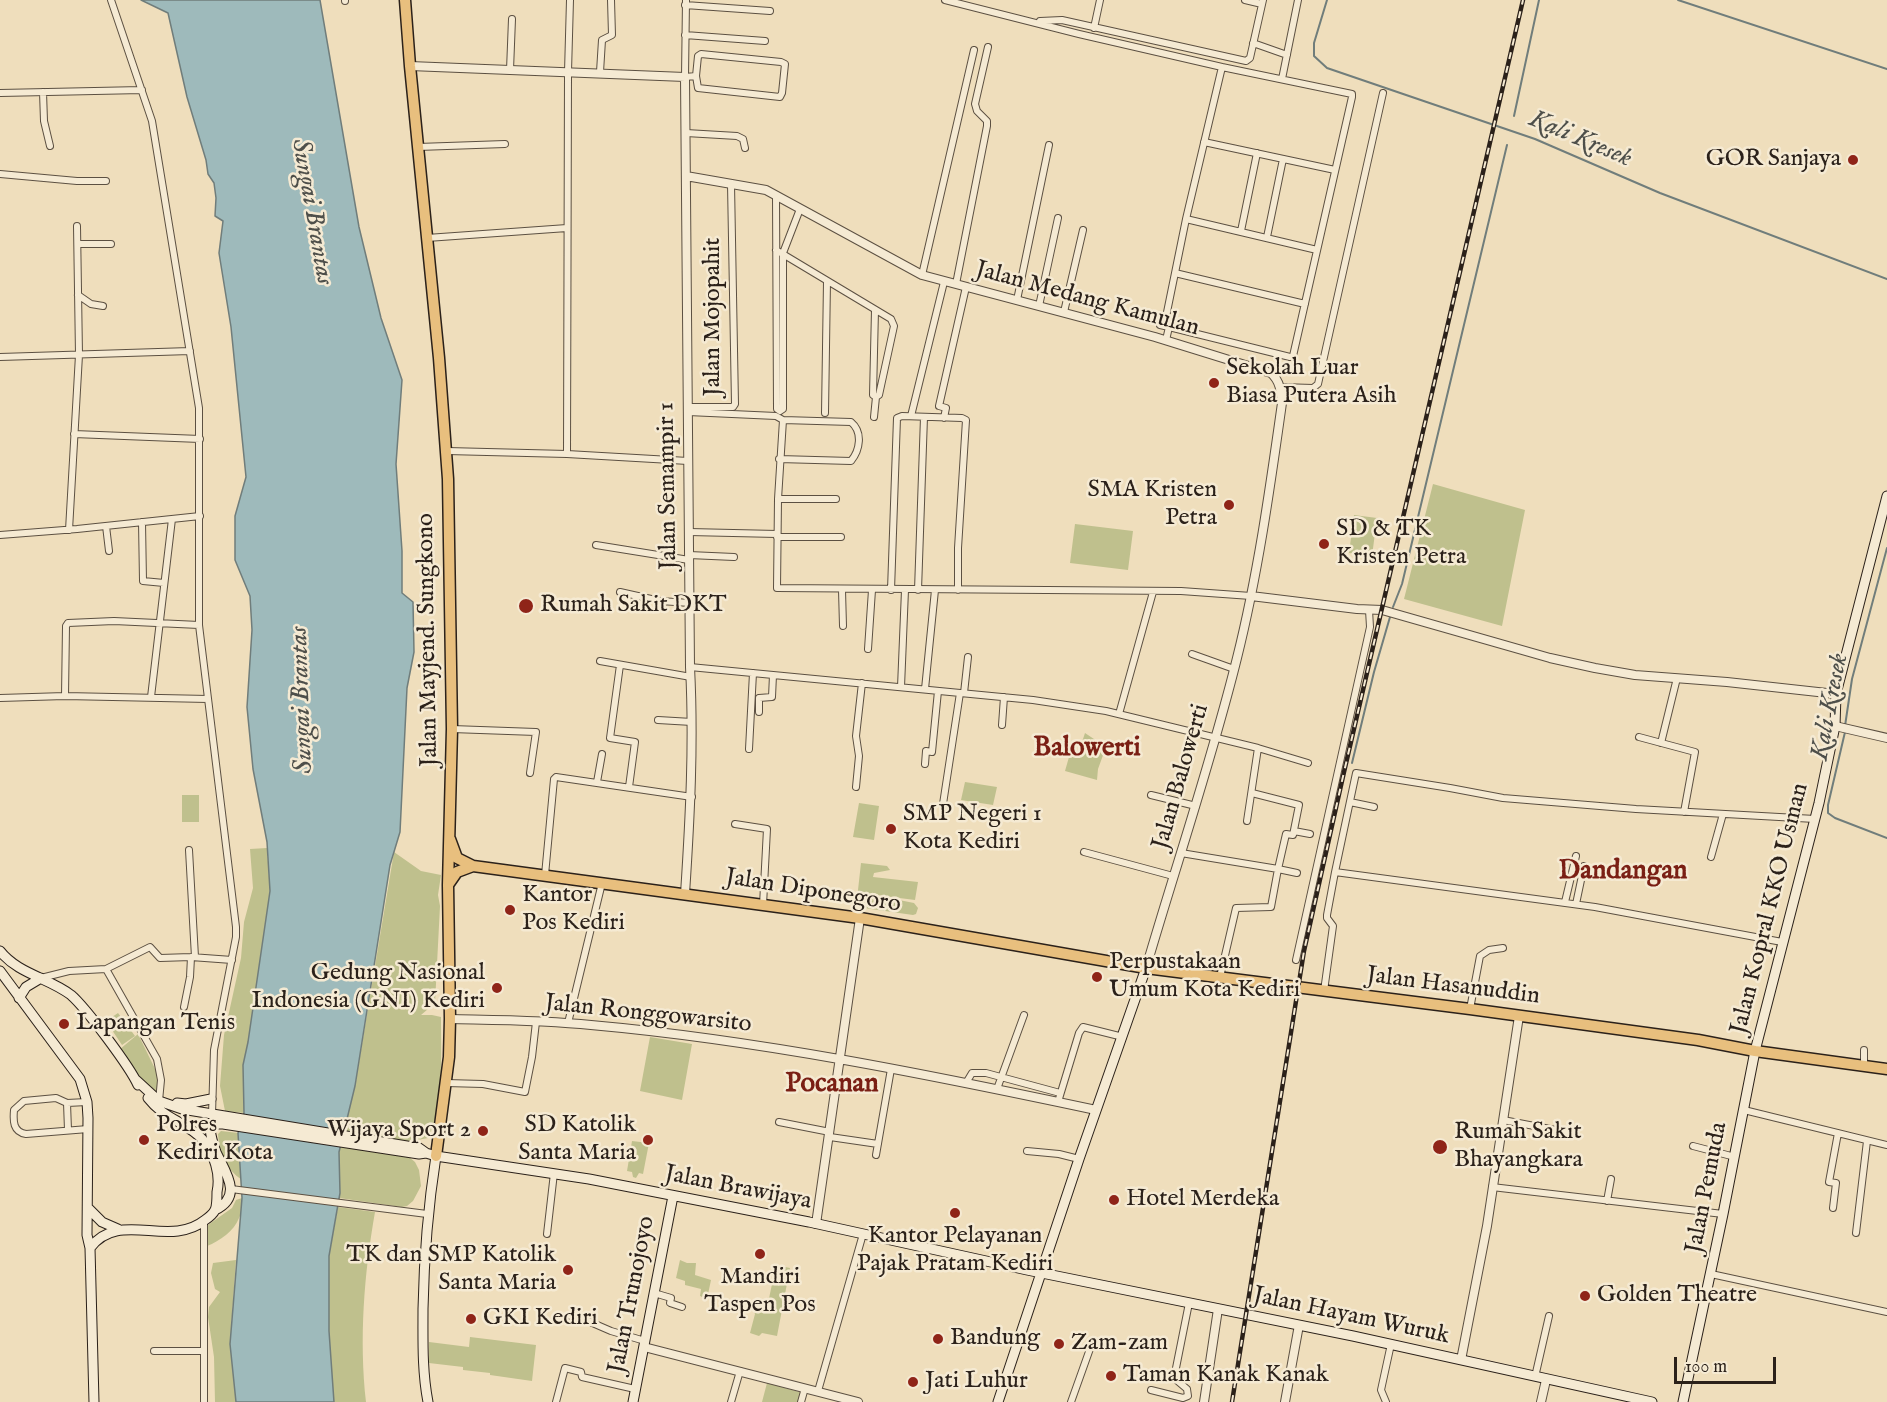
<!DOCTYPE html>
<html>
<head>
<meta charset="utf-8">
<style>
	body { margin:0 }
	#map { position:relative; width:1887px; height:1402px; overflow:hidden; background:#efdebc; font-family:"IM FELL English",serif }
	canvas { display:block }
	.scale { position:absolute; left:1674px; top:1357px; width:102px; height:27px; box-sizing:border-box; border:3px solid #2b211a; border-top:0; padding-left:8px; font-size:18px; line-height:21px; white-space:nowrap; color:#2b211a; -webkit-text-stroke:4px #f5ead3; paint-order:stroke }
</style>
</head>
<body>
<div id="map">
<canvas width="1887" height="1402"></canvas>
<div class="scale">100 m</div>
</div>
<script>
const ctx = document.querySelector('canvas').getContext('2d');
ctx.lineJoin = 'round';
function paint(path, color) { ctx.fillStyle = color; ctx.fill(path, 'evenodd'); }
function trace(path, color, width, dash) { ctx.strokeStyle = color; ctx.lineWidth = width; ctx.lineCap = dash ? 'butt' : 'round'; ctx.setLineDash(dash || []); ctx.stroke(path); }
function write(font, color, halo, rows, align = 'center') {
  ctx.font = font + ' "IM FELL English",serif'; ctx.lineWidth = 5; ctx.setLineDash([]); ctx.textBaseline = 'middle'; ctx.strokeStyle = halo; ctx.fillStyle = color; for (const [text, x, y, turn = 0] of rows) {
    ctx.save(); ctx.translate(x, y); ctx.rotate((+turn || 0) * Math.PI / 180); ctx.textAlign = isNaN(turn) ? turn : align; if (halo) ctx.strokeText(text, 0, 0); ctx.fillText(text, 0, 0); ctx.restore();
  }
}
const green = new Path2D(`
	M1433 484 1525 510 1502 626 1404 599Z
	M1354 515 1377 518 1372 556 1349 553Z
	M1075 524 1133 531 1128 570 1070 563Z
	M1085 733 1106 747 1098 769 1097 780 1065 771 1069 757H1077Z
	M965 782 997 787 993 805 961 800Z
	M182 795H199V822H182Z
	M859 803 879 806 874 840 853 837Z
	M267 848 270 891 248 1042 243 1065 244 1113 225 1111 220 1086 224 1035 241 958 244 922 253 888 250 849Z
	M394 852 421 871 441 875 438 895 440 906 435 1003 421 1015H432L441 1017C441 1052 444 1108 428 1138L412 1141 409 1157 415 1162 419 1170 421 1186 413 1201 407 1206 402 1207 339 1198V1152L355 1086Z
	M861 863 887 866 890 870 874 873 873 877 918 882 915 900 868 894V892L867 894 868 897 894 899 914 903 918 908 916 914 913 915 864 908 857 899Z
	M118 1013 135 1036 122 1045 106 1021Z
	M138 1034 160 1079 163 1093 158 1096 152 1093 119 1050Z
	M650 1037 692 1044 682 1100 640 1091Z
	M221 1131 238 1133 242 1180C226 1169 219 1154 218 1134Z
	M632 1141 649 1143 643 1174 639 1173 636 1178 633 1177 632 1172 627 1171Z
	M242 1198C241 1204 242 1213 239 1218 234 1231 220 1241 207 1246L208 1225 232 1208 236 1200Z
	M338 1207 375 1212C364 1274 359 1339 366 1402H334L333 1396 329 1331V1256Z
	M236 1260 230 1344 236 1402H215L214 1357 208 1317 209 1307 220 1292 215 1289 211 1273 213 1263Z
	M680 1260 687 1263H696L695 1275 711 1280 707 1299 700 1296 701 1289 685 1285V1281L676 1278Z
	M776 1265 790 1268 777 1336 762 1333 759 1336 750 1333 755 1314 753 1309 757 1306 767 1308Z
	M470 1337 536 1345 532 1381 490 1375V1373L463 1370V1367L429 1363V1342L469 1347Z
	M767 1383 803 1393 800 1402H762Z`);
const water = new Path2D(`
	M141 0H320L359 227 381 318 402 380 396 464 402 551V593L413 602 414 652 407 688 400 832 390 865 355 1086 339 1152 340 1193 329 1256V1331L334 1402H236L230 1344 242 1198 238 1133 244 1113 243 1065 248 1042 270 891 267 842 253 769 247 707 252 630 250 596 235 560V516L246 477 231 327 219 253 223 221 215 216 216 198 214 183 208 174 206 160 187 97 168 13Z`);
const stream = new Path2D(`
	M1327 0 1314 43V56L1327 68 1535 139 1660 193 1887 279
	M1678 0 1887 69
	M1514 116 1539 0
	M1393 607 1402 584 1507 145
	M1845 726 1852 679 1887 548
	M1845 732 1828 805V813L1835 818 1887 838
	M1352 763 1374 672 1390 617`);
const minor = new Path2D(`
	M111 0 152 121 199 408V625L236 927V937L214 1050 212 1114
	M345 0V1
	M686 0 685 77 696 76 698 88 780 97 782 93 785 64 781 62 701 54 698 56 696 76
	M945 0 1079 34 1222 67
	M1245 0 1262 4
	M685 5 770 11
	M1040 21 1062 20 1246 61 1250 58 1263 0
	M1094 28 1100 0
	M685 35 765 41
	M1253 43 1287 55
	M510 70 512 19
	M600 72 602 40 612 35 611 0
	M1282 79 1298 0
	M43 92 44 121 50 146
	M0 93 142 90
	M686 133 737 136 743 139 745 148
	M1204 142 1335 170
	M418 147 505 144
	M0 174 77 181H106
	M776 196 777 409 780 411
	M1186 219 1317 250
	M1241 231 1257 153
	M1267 237 1283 159
	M427 238 567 228
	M78 244H111
	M776 250 891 319 894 326 879 395 876 397
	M1175 273 1305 304
	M922 275 974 50
	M956 284 987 126V121L977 111 975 104 988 47
	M78 295 91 304 103 306
	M1017 300 1049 145
	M1039 306 1058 218
	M1064 312 1083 230
	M1160 325 1169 327 1290 357 1293 356 1352 97V94L1222 67 1186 219 1166 317 1169 327 1166 340
	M0 357 190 351
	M1280 387 1313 388 1318 384 1383 93
	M688 407H733L735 404 731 184
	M780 411 783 409V253L800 209
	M688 412 776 416 783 420 851 422C863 432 860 450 851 461L779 459
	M825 413 827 281
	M911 416 944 282
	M874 417 876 397 873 395 875 310
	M944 418 946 408 939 406 966 287
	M783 420 778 499 777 588 1181 591 1251 596
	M74 434 200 439
	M447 451 567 454 568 72 570 0
	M567 454 688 461
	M778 499H836
	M142 522 143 581 164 583
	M106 526 109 551
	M69 530 79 355 77 226
	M689 532 777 534
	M0 535 77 529 200 516
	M777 537H841
	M596 545 689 560
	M689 555 734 557
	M842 590 843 626
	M891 590 897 418 902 416 962 418 966 420 958 548V590
	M918 590 924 417
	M620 592 660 601 690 603
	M868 649 872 590
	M1192 654 1234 669
	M600 661 691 677
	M620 665 610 738 635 742 629 787
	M690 667 1033 700 1106 711 1258 748 1308 763
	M901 687 905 590
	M925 689 935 590
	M964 693 968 657
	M65 696 66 626 68 623 114 621 199 625
	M151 697 172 519
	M0 698 65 696 208 699
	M759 712V698L772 697 773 675
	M1119 714 1153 592
	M658 720 692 722
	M1002 725 1004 697
	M452 729 536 732 530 773
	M1639 737 1695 752 1684 812
	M1661 743 1677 678
	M749 749 753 673
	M925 764 926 751 932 752 938 691
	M597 782 602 754
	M856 787 859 756 856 736 862 683
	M1252 793 1299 805 1293 835 1286 834 1278 869 1297 873
	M1151 795 1196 806
	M1350 802 1374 807
	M943 804 960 693
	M1247 821 1258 748
	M735 824 767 829 763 905
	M1294 831 1310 834
	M189 850 195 957
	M1084 852 1173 876
	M1181 853 1278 869 1271 907 1236 908 1220 977
	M1711 857 1723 814
	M545 875 554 779 556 777 692 797
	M1565 902 1576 856
	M1576 904 1584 866
	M1782 942 1595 907 1335 872 1356 773 1450 788 1503 798 1636 809 1815 819
	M1296 960 1370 627 1369 610
	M106 969 150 947 160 958 191 957 232 960
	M41 978 69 971 106 969 157 1059 161 1080 159 1101
	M1324 991 1333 926 1327 918V915L1335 872
	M184 1007 190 977 191 957
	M1470 1009 1480 956 1489 950 1503 948
	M568 1023 602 883
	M1864 1066V1050
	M446 1083 483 1084 525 1092 532 1057 536 1022
	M966 1083 972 1073H986L1060 1093
	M997 1089 1024 1015
	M87 1102 67 1103 56 1098 24 1101 14 1110C13 1121 13 1132 26 1134L88 1129
	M1058 1102 1079 1033 1083 1027 1123 1037
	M67 1103 68 1130
	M1744 1110 1887 1145
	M1503 1120 1571 1133
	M779 1122 830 1132
	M830 1137 878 1144
	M1693 1146 1735 1157
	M1027 1151 1059 1154 1079 1159
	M876 1155 891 1069
	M1492 1187 1723 1214
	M231 1189 427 1214
	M1607 1201 1611 1179
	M1833 1208 1836 1183 1829 1182 1838 1133
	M204 1221V1402
	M1856 1233 1867 1141
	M547 1234 554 1173
	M1711 1274 1887 1312
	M654 1293 671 1298 670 1303 682 1307
	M571 1316 581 1318 611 1331 645 1341
	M154 1351H204
	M1535 1377 1549 1316
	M1151 1390 1183 1398 1188 1396 1187 1389 1174 1378 1189 1303
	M818 1391 863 1234
	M556 1402 565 1368 581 1372 582 1377 635 1389
	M731 1402 740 1371
	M801 1402 805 1388
	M1071 1402 1091 1346
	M1386 1402 1381 1390 1391 1344`);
const tertiary = new Path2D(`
	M410 66 685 77 690 667C694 743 690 818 685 894
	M686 176 766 190 922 275 1155 337 1271 373C1280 381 1281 391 1282 403 1270 488 1258 574 1237 658 1211 763 1176 865 1146 968
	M1251 596 1357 609 1382 610 1550 658 1595 668 1635 675 1727 682 1836 694
	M1835 726 1887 738
	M450 1019C497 1020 544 1020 591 1025 759 1040 931 1075 1096 1110
	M816 1224 860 918
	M644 1347 858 1402
	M1461 1360 1487 1226 1519 1016
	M1204 1402 1218 1309
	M1285 1402 1299 1325
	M1541 1402 1546 1380`);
const secondary = new Path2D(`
	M0 951C18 974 49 978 71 995 86 1008 130 1067 138 1085
	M0 971 80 1079 87 1102 88 1118 87 1235 90 1248 94 1402
	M19 998 26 987 41 978
	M135 1079 159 1101 182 1109 419 1148 426 1153 436 1156 589 1179 809 1222 1027 1270 1353 1336 1652 1402
	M177 1103 186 1104 211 1099
	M89 1209 102 1222 118 1229
	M215 1210C244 1196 225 1172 216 1152 213 1144 211 1137 210 1129L213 1124H223L419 1154 426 1153
	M90 1248C119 1209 169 1249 205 1220 208 1218 213 1214 215 1210 217 1206 217 1198 217 1192 221 1174 214 1154 203 1140 192 1127 174 1121 161 1111 156 1107 152 1103 148 1098
	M428 1402C422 1371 423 1340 423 1309 424 1257 428 1207 436 1156
	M633 1402 673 1196
	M998 1402 1079 1159 1146 968
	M1683 1402 1723 1214 1755 1051 1819 803 1835 726 1836 694 1887 496`);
const primary = new Path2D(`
	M405 0 410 66 439 358 448 479 452 729 448 885 450 1019 449 1057 436 1156
	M450 839 457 858 473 866 860 918 1146 968 1470 1009 1698 1040 1755 1051 1887 1069
	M448 885 457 872 473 866`);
const rail = new Path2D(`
	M1232 1402 1304 951 1344 772 1523 0`);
const markers = [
	[1853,160,6,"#8f2418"],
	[1214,383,6,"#8f2418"],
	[1229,505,6,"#8f2418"],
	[1324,544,6,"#8f2418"],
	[526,606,8,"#8f2418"],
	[891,829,6,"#8f2418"],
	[510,910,6,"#8f2418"],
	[1097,977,6,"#8f2418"],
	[497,988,6,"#8f2418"],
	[64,1024,6,"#8f2418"],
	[483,1131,6,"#8f2418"],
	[144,1140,6,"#8f2418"],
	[648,1140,6,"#8f2418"],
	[1440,1147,8,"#8f2418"],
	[1114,1200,6,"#8f2418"],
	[955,1213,6,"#8f2418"],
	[760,1254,6,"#8f2418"],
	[568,1270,6,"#8f2418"],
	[1585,1296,6,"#8f2418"],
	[471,1319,6,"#8f2418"],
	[938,1339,6,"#8f2418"],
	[1059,1344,6,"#8f2418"],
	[1111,1376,6,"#8f2418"],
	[913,1382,6,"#8f2418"]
];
const poiNames = [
	["GOR Sanjaya",1841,160,"right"],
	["Sekolah Luar",1226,369],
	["Biasa Putera Asih",1226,397],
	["SMA Kristen",1217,491,"right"],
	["Petra",1217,519,"right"],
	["SD & TK",1336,530],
	["Kristen Petra",1336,558],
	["Rumah Sakit DKT",540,606],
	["SMP Negeri 1",903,815],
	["Kota Kediri",903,843],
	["Kantor",522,896],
	["Pos Kediri",522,924],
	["Perpustakaan",1109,963],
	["Umum Kota Kediri",1109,991],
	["Gedung Nasional",485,974,"right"],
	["Indonesia (GNI) Kediri",485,1002,"right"],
	["Lapangan Tenis",76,1024],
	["Polres",156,1126],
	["Kediri Kota",156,1154],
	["SD Katolik",636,1126,"right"],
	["Santa Maria",636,1154,"right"],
	["Wijaya Sport 2",471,1131,"right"],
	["Rumah Sakit",1454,1133],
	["Bhayangkara",1454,1161],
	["Hotel Merdeka",1126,1200],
	["Kantor Pelayanan",955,1237,"center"],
	["Pajak Pratam Kediri",955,1265,"center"],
	["TK dan SMP Katolik",556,1256,"right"],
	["Santa Maria",556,1284,"right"],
	["Mandiri",760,1278,"center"],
	["Taspen Pos",760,1306,"center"],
	["Golden Theatre",1597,1296],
	["GKI Kediri",483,1319],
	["Bandung",950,1339],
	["Zam-zam",1071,1344],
	["Taman Kanak Kanak",1123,1376],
	["Jati Luhur",925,1382]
];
const streetNames = [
	["Jalan Medang Kamulan",1087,300,15],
	["Jalan Mojopahit",714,317,-90],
	["Jalan Semampir 1",669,486,-91],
	["Jalan Mayjend. Sungkono",429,640,-91],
	["Jalan Balowerti",1182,777,-74],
	["Jalan Diponegoro",813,892,9],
	["Jalan Kopral KKO Usman",1771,909,-76],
	["Jalan Hasanuddin",1453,987,7],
	["Jalan Ronggowarsito",648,1015,6],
	["Jalan Pemuda",1708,1188,-79],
	["Jalan Brawijaya",738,1189,11],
	["Jalan Trunojoyo",633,1295,-79],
	["Jalan Hayam Wuruk",1351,1317,12]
];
const waterNames = [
	["Kali Kresek",1580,140,23],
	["Sungai Brantas",311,212,80],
	["Sungai Brantas",303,700,-92],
	["Kali Kresek",1831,707,-79]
];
const quarterNames = [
	["Balowerti",1087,749],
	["Dandangan",1623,872],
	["Pocanan",832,1085]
];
paint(green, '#bfc08d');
paint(water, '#9ebabb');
trace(water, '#707d7b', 1.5);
trace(stream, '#707d7b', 2);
trace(minor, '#5c5042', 8);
trace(tertiary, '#5c5042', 10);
trace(secondary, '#2b211a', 11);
trace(primary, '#2b211a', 13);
trace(minor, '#f5ead3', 6);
trace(tertiary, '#f5ead3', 8);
trace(secondary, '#f5ead3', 9);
trace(primary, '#e8bf7e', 10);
trace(rail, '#2b211a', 4.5);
trace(rail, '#f5ead3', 2, [7]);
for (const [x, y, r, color] of markers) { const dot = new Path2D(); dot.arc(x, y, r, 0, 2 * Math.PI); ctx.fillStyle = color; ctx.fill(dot); trace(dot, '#f5ead3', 2); }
write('24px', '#2b211a', '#f5ead3', poiNames, 'left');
write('24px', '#2b211a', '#f5ead3', streetNames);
write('italic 26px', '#4e4f4a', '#f5ead3', waterNames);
write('bold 27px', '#7a1f14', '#f5ead3', quarterNames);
</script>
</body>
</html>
